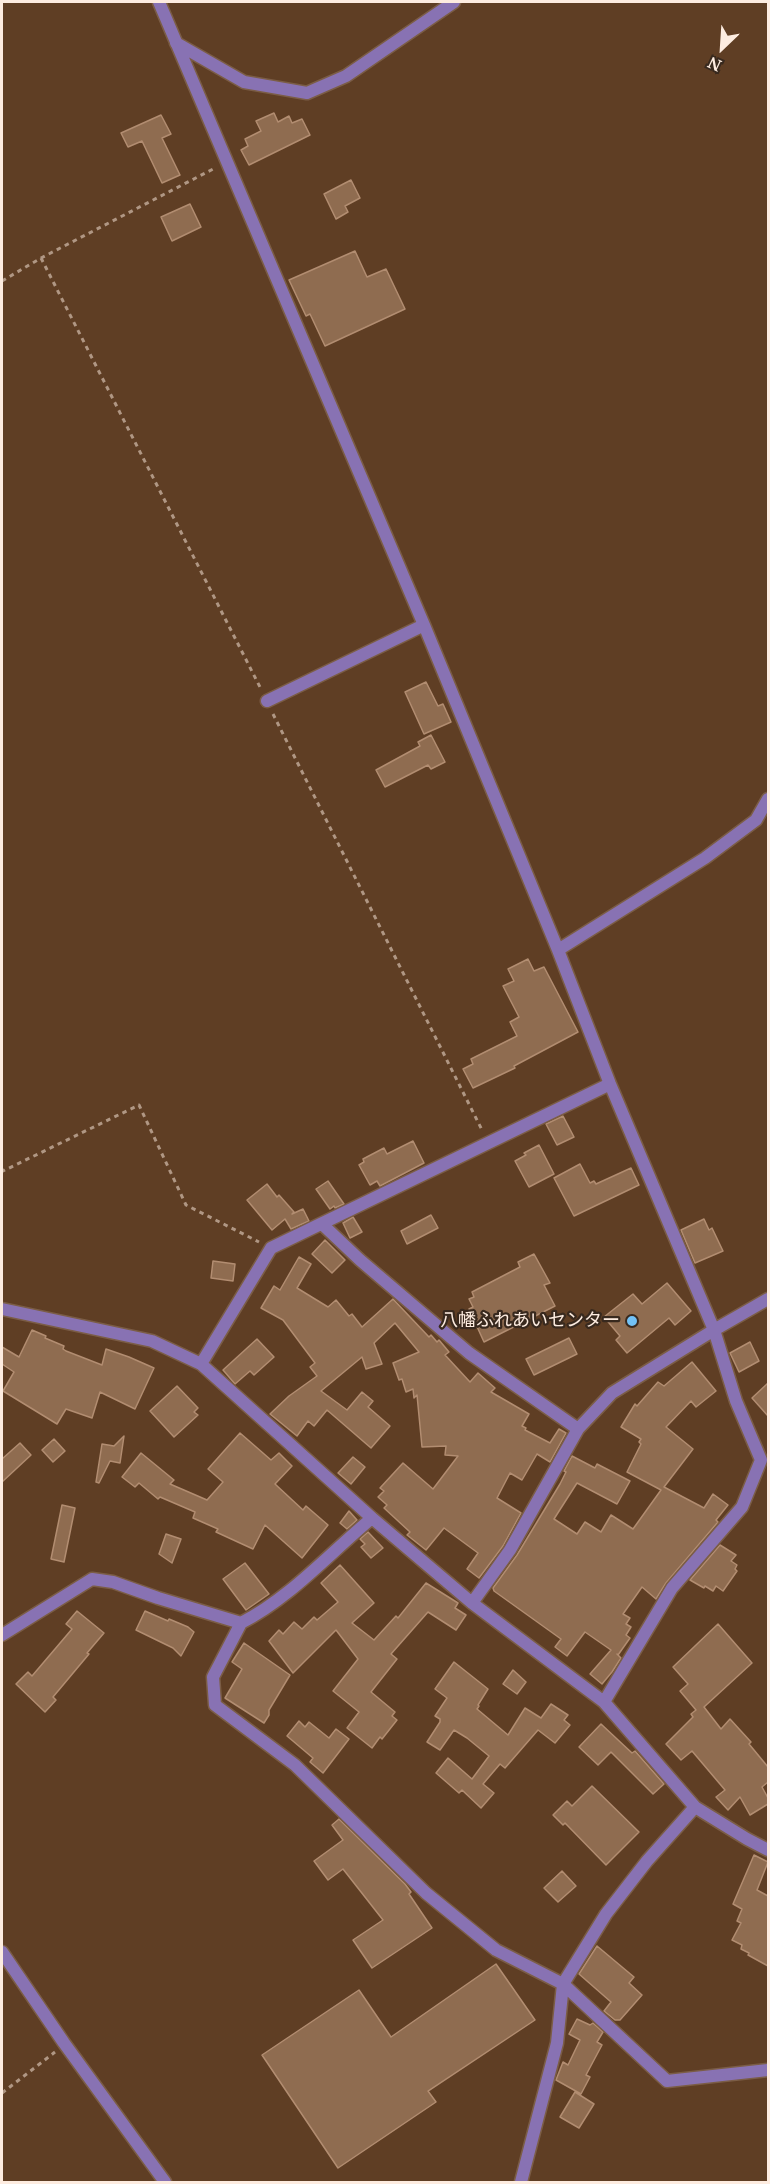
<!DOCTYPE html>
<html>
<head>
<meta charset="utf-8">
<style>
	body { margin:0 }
	#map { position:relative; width:770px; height:2184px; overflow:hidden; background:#5f3e24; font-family:"Noto Serif",serif }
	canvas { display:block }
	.frame { position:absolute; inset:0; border:3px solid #fdece0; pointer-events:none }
	.north { position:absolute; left:692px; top:18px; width:60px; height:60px; -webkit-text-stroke:4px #38291e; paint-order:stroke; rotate:205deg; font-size:16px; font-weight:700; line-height:24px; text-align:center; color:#fdece0 }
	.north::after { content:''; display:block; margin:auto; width:21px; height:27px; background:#fdece0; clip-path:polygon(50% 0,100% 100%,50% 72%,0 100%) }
</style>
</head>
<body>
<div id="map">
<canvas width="770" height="2184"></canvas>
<div class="frame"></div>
<div class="north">N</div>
</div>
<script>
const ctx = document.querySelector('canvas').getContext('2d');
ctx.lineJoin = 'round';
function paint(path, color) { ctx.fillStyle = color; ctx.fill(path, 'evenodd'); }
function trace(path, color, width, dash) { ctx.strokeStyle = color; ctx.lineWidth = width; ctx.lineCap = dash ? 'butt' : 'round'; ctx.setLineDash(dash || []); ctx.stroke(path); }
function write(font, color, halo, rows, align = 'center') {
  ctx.font = font + ' "Noto Serif","Noto Sans JP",serif'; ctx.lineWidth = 4.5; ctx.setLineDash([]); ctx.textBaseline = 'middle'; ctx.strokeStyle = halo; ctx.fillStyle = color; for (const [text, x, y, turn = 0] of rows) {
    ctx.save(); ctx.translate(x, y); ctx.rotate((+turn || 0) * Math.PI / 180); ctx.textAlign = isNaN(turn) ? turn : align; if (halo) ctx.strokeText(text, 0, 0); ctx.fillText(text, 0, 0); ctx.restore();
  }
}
const building = new Path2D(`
	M274 113 278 122 289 116 292 123 302 119 310 135 249 165 241 150 248 146 245 139 261 131 256 121Z
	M161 115 171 134 162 138 180 175 162 183 142 141 128 147 121 133Z
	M351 180 360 198 345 206 348 212 336 219 324 194Z
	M190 204 201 227 172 241 161 217Z
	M355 251 367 277 386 269 405 309 325 346 310 314 306 316 289 280Z
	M426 682 438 706 443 704 451 722 424 734 405 692Z
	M431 735 445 762 431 769 428 765 385 787 376 770 420 746 418 742Z
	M528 959 534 971 544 967 578 1032 514 1066 515 1068 473 1088 463 1069 473 1064 471 1059 517 1036 510 1022 519 1017 503 986 514 981 508 969Z
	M563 1116 574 1137 557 1145 546 1124Z
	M413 1141 424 1163 380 1186 377 1181 370 1185 359 1165 364 1162 363 1159 384 1148 387 1154Z
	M539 1145 554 1174 529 1187 515 1161 526 1155 524 1153Z
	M580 1164 590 1183 594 1181 596 1184 631 1168 639 1185 574 1216 554 1178Z
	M328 1181 344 1204 335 1208 334 1206 330 1209 316 1189Z
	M267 1184 277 1197 279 1195 294 1212 292 1214 303 1209 309 1221 291 1229 285 1219 272 1230 247 1200Z
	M431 1215 438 1228 407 1244 401 1231Z
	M353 1217 362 1232 350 1238 343 1223Z
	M704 1219 709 1230 712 1228 723 1251 695 1263 681 1230Z
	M325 1240 345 1260 332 1273 312 1254Z
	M534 1254 550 1283 544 1285 555 1306 484 1342 469 1309 473 1307 469 1299 474 1297 472 1292 520 1267 518 1262Z
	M299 1257 311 1264 297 1288 328 1307 336 1300 349 1316 352 1314 362 1327 393 1299 429 1337 431 1335 437 1342 439 1340 449 1352 445 1355 470 1382 478 1373 495 1388 491 1392 529 1414 522 1426 526 1428 525 1430 550 1443 559 1429 566 1433 550 1462 537 1454 522 1480 510 1473 497 1498 521 1513 503 1546 479 1578 467 1569 478 1553 444 1528 426 1550 407 1535 410 1532 384 1508 387 1505 378 1497 384 1491 380 1488 403 1463 433 1489 458 1456 445 1455 446 1446 422 1447 417 1395 414 1398 413 1389 406 1392 402 1379 399 1380 393 1363 419 1352 395 1323 374 1343 382 1364 366 1369 362 1357 321 1391 347 1410 362 1392 373 1401 368 1407 390 1426 371 1448 327 1410 314 1426 308 1421 297 1436 270 1414 289 1396 317 1376 310 1367 315 1363 283 1320 261 1308 274 1286 280 1290Z
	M213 1261 235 1264 233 1281 211 1278Z
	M667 1283 691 1311 675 1325 669 1318 627 1353 616 1340 620 1336 604 1317 633 1294 642 1304Z
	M32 1330 46 1336 45 1338 64 1346 63 1349 66 1351 102 1365 106 1349 129 1357 154 1368 135 1409 100 1392 92 1418 66 1409 57 1424 3 1391 14 1372 2 1364V1347L19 1357Z
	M569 1338 577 1354 534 1375 526 1359Z
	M257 1339 274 1357 254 1375 250 1371 235 1384 223 1370Z
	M750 1342 759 1361 739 1372 730 1353Z
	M692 1362 716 1391 696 1407 691 1401 666 1427 693 1449 664 1487 704 1508 713 1494 728 1505 716 1520 718 1522 666 1583 656 1599 642 1587 623 1614 630 1618 626 1624 631 1627 626 1635 630 1638 618 1655 617 1654 621 1658 612 1672 602 1684 590 1674 611 1650 585 1632 567 1656 555 1647 561 1639 494 1591 493 1588 517 1555 560 1484 566 1472 564 1471 572 1456 595 1468 597 1464 630 1481 617 1504 577 1483 554 1519 577 1534 585 1522 601 1532 611 1515 633 1529 661 1490 627 1472 641 1444 639 1442 641 1439 621 1427 635 1404 637 1406 658 1382 664 1386Z
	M768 1383V1416L752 1398Z
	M177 1386 198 1408 194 1412 198 1415 174 1437 150 1411Z
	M240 1433 271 1460 279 1453 292 1466 275 1484 303 1510 306 1506 328 1525 302 1558 265 1525 253 1549 216 1532 218 1529 193 1518 195 1512 160 1497 158 1499 139 1483 135 1487 122 1477 141 1453 174 1480 170 1484 207 1500 223 1482 208 1469Z
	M124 1436 120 1463 110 1461 99 1483 96 1482 102 1444 114 1446Z
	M54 1439 65 1451 53 1462 42 1450Z
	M20 1443 31 1455 2 1482V1459Z
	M353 1457 365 1467 351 1484 338 1473Z
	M62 1505 75 1508 64 1562 51 1559Z
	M349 1511 357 1520 347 1529 340 1523Z
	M368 1532 383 1548 371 1558 361 1547 365 1544 360 1539Z
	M166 1534 181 1539 172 1563 159 1554Z
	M720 1545 736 1555 731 1561 737 1565 735 1569 737 1571 723 1591 716 1586 713 1591 705 1586 704 1588 690 1580Z
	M245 1563 269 1594 246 1610 223 1579Z
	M340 1565 374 1603 352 1623 374 1640 396 1616 398 1618 426 1583 458 1603 455 1608 466 1615 456 1630 428 1612 391 1654 397 1659 371 1692 395 1712 392 1716 397 1720 382 1739 380 1737 372 1748 347 1728 359 1712 333 1691 358 1659 336 1630 293 1673 269 1641 279 1630 283 1634 294 1622 302 1629 314 1617 317 1620 338 1602 321 1583Z
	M77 1611 104 1633 87 1653 89 1654 53 1697 56 1700 45 1712 16 1684 28 1672 32 1676 72 1629 66 1624Z
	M145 1611 168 1621 169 1619 188 1627 194 1632 181 1656 173 1648 136 1630Z
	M718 1624 752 1663 704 1707 721 1729 730 1719 751 1742 749 1744 768 1767V1782L762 1787 768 1798V1804L750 1815 740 1797 728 1810 716 1797 725 1790 692 1751 681 1760 666 1744 693 1717 691 1714 696 1710 680 1691 688 1684 673 1667Z
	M244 1643 290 1675 269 1710V1715L264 1723 225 1698 242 1669 232 1662Z
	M454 1662 488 1689 478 1705 479 1706 477 1709 508 1735 525 1708 541 1718 551 1704 568 1715 564 1720 570 1725 555 1743 538 1730 505 1768 500 1764 483 1784 494 1793 481 1808 462 1790 459 1793 436 1773 448 1758 472 1779 489 1756 467 1738 454 1730 440 1750 427 1742 440 1722V1719L435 1716 447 1698 435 1689Z
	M513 1670 526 1682 517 1694 503 1684Z
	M299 1721 305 1727 309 1722 329 1738 336 1729 349 1739 323 1773 310 1762 313 1758 287 1736Z
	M601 1724 632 1753 635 1751 664 1784 653 1794 611 1752 598 1765 579 1747Z
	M592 1786 639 1832 606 1865 565 1823 563 1825 553 1815 567 1801 572 1806Z
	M339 1819 405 1884 411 1892 409 1894 432 1928 372 1968 353 1940 383 1920 343 1869 328 1880 314 1861 343 1840 332 1825Z
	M754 1855 768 1862 757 1890 768 1896V1966L748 1955 749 1953 741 1949 742 1945 732 1940 741 1923 737 1921 742 1909 733 1904Z
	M562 1871 576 1886 558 1902 544 1888Z
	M597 1946 634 1977 629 1983 642 1995 620 2020H615L604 2011 611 2002 579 1974Z
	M496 1964 535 2020 428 2091 436 2102 338 2168 262 2055 359 1990 391 2037Z
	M577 2019 590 2025 593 2023 603 2032 597 2042 602 2045 586 2075 590 2077 581 2094 556 2080 563 2062 568 2065 580 2040 569 2034Z
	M575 2092 594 2104 579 2128 560 2117Z`);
const path = new Path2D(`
	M41 258 261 689
	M2 281 41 258 215 168
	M273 714 483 1132
	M2 1169 3 1171 139 1105 186 1205 259 1242
	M2 2093 55 2052`);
const minor = new Path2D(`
	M159 2 424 625 558 950 610 1084 714 1330 736 1401 761 1460 742 1507 672 1588 604 1702
	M176 43 244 82 307 93 346 76 454 2
	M267 701 424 625
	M558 950 705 858 756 820 768 799
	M322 1224 360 1260 469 1353 578 1429
	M2 1309 152 1341 201 1364 372 1518 472 1603 604 1702 695 1807 747 1839 768 1850
	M201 1364 271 1248 610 1084
	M472 1603 510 1550 578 1429 612 1393 714 1330 768 1299
	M241 1623 213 1677 215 1705 295 1765 426 1893 496 1950 563 1984 667 2081 768 2070
	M2 1635 92 1579 113 1582 158 1598 241 1623C290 1598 330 1553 372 1518
	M2 1952 64 2043 165 2182
	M521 2182 557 2043 563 1984 606 1914 647 1861 695 1807`);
const markers = [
	[632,1321,6,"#72c1f5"]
];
const poiNames = [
	["八幡ふれあいセンター",620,1321]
];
paint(building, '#8f6c50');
trace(building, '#b28d71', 1.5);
trace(minor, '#7b5d46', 15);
trace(path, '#b09784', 3, [4.5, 4.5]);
trace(minor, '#8872b3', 12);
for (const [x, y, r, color] of markers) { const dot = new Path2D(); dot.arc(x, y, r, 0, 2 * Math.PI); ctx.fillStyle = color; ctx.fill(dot); trace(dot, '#38291e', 2); }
write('18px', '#fdece0', '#38291e', poiNames, 'right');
</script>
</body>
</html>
